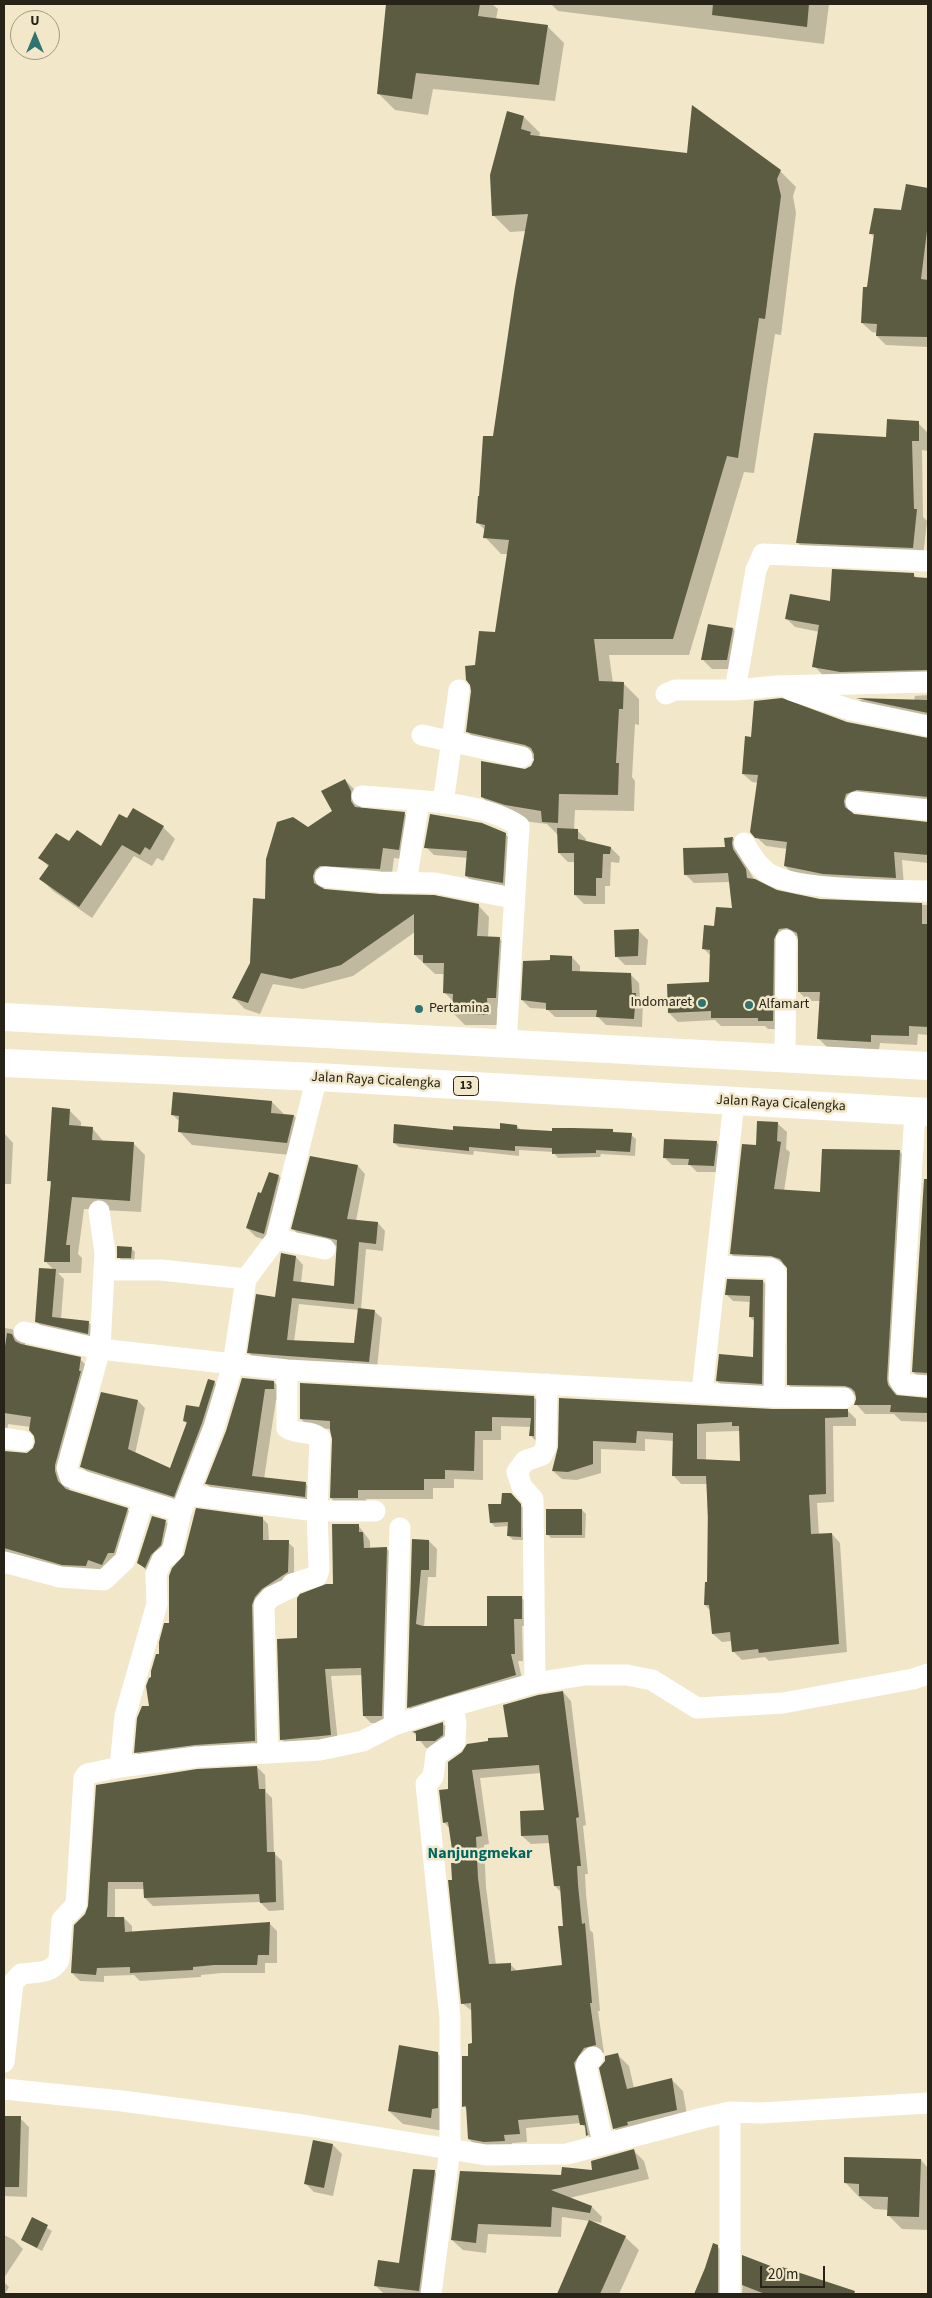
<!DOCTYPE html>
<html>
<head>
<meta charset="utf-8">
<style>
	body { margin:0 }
	#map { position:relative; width:932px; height:2298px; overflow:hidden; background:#f2e7c9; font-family:"Source Sans 3",sans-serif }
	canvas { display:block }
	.frame { position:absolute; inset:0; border:5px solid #272318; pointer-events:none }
	.north { position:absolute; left:10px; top:10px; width:50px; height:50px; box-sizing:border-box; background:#f2e7c9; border:1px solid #a19982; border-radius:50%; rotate:0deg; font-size:14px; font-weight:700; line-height:20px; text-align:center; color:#272318 }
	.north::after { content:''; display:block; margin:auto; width:18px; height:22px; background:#2c7570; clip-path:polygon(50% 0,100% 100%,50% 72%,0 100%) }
	.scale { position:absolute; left:760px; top:2266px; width:65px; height:22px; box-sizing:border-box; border:2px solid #272318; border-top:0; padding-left:6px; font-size:15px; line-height:18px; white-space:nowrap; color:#272318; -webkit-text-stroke:4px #f2e7c9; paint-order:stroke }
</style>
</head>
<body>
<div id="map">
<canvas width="932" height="2298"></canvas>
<div class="frame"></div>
<div class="north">U</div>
<div class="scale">20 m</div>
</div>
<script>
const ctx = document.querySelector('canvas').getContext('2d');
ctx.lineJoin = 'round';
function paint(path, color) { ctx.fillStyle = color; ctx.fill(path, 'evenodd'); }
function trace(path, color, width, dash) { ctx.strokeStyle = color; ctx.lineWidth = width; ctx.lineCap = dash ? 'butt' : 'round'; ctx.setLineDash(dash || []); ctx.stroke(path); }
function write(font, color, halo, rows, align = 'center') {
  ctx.font = font + ' "Source Sans 3",sans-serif'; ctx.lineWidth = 5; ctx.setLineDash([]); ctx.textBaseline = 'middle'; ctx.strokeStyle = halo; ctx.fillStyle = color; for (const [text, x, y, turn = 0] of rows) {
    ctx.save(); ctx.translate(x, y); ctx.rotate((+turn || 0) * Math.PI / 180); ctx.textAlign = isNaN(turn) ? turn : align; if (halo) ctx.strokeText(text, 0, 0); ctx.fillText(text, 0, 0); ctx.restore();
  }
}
const shadow = new Path2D(`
	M388 4H492L498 9 496 19 547 26 564 43 555 101 433 89 428 115 395 110 378 93Z
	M551 4H829L824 44 558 11Z
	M524 117 540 133 539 138 780 171 796 187 793 196 796 213 781 335 775 334 754 473 744 472 689 655H609L613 683H623L639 699V725L635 724 632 777 635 781 634 811 575 810 574 830H577L586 839V842L611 848 620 857 619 863 611 862 610 886H605V904H584L575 895V862H568L559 853V836L547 824 523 821 498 813 482 797 532 767 535 759 483 748 467 731 496 633 508 554H501L485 537 486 531 478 523 494 438 526 231 510 232 494 216Z
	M907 185 928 189V347L886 345 877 336V333L872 332 862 323 875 238 871 234 902 211Z
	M918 423 928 433V451L922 450 923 517 927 521 923 557 807 552 797 542 888 439Z
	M913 574 918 579H928V679L823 675 814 666 820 632 795 627 786 618Z
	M733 629 742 638 736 669H712L703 660Z
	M928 695V720L866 707 859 700 914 701 915 696Z
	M847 723 928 739V805L852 810 853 815 928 823V863L902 860 904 886 794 875 785 866 787 849 766 846 751 832 758 783 752 782 743 774 752 738Z
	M345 780 356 791 361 808 404 813 415 824 409 860 394 858 391 880 325 881 324 891 478 905 489 917 488 938H499L510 949 507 1009 497 1008 499 1025H465L454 1014V1002L444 992 445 974H435L415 955V932L353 976 303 989 273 984 260 1014 245 1009 234 998 251 964 266 900 308 829 334 811Z
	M128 820 163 827 175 839 163 861 157 858 152 866 134 856 92 918 53 891 41 879 49 867 40 858 101 848Z
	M505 834 514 842 511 891 474 884 466 876 468 858 434 855 426 847Z
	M733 838 742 847V859L754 879 778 892 798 897 844 902 928 905V1035L918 1034 917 1045 880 1043 879 1050 827 1047 818 1038 821 1001H808L799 992V937L796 936 788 938 781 1029H768L765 1026H721L715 1020 678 1022 669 1013 711 983V956L704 949 716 927 733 909 730 882 694 883 685 874 727 848Z
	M639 931 648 940 646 965H625L616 956Z
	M572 957 580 966V973L631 975 639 983 640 999 643 1003 642 1027 606 1025 598 1017H555L547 1009 530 1008 522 1000 551 962Z
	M272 1102 285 1115 294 1116 307 1129 300 1156 192 1145 180 1132V1122L173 1115Z
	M69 1110 81 1122V1127L92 1128 104 1142 133 1143 145 1155 141 1212 84 1209 78 1254 82 1258 81 1273H58L64 1279 61 1319 88 1322 97 1331V1342L45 1330 36 1321 54 1270 45 1261 52 1184 48 1180Z
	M777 1123 787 1132 786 1149 790 1152 784 1191 821 1194 900 1152 909 1161 895 1389 897 1396 928 1399V1422L901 1421 894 1414H865L856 1404 857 1395 797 1394 788 1384V1267L781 1264 741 1263 731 1254 757 1146Z
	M517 1126 521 1130 553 1132 612 1131 615 1134 631 1135 636 1139 635 1156 601 1154 600 1157 558 1158 553 1152 519 1150V1156L474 1151 473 1155 399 1147 394 1143 454 1132 501 1130Z
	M4 1133 13 1143 11 1184H4Z
	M716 1142 723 1149 721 1172H697L690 1165H672L665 1158Z
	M358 1166 365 1174 356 1221 378 1223 385 1231 383 1251 366 1249 361 1309 374 1311 382 1318 377 1369 256 1360 249 1353 296 1257 303 1265 301 1283 335 1287 338 1246 300 1236 293 1229ZM299 1304 359 1310 355 1345 294 1342Z
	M279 1176 288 1185 273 1242 256 1237 247 1228 262 1194Z
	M921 1241 928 1242V1382L923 1381 913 1372Z
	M131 1248 135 1252 134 1261H123L118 1257Z
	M763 1281 769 1288 768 1390 724 1387 717 1381 754 1358 755 1322 750 1317 751 1302 733 1301 727 1295Z
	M4 1328 12 1329 25 1342V1346L80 1359 93 1372 68 1486 70 1491 127 1509 140 1522 115 1577 4 1558ZM8 1424 31 1427 36 1436 37 1443 33 1450 21 1455 5 1451Z
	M243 1379 274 1382 285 1394 276 1400 264 1479 305 1483 317 1495 316 1508 218 1495 207 1484 227 1432Z
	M214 1382 222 1389 181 1503 89 1474 82 1467 138 1401 145 1408 135 1454 170 1470 187 1424 184 1421 200 1409Z
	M534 1397 543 1407 539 1444 530 1435 531 1427 501 1426V1440H483V1480L454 1479V1488H433V1499H366L367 1507H340L331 1498 334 1438 331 1429 310 1428 301 1419Z
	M561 1399 773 1411H848L856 1419V1426H833L834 1502 817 1503 819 1535 832 1534 840 1543 847 1652 769 1661 765 1657 742 1660 733 1651 732 1641 722 1642 713 1634 710 1610 705 1605 708 1583 707 1484H681L673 1475 674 1441 645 1439V1451L601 1449V1473L577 1480 562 1479 553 1471 560 1447ZM739 1431 741 1433V1462L706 1461V1432Z
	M515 1499 524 1509 525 1540H513L509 1536V1526L495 1527 491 1522 503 1505Z
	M582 1510 586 1514 585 1538H551L547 1534Z
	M262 1518 268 1524 269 1541 288 1542 294 1548V1578L268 1595 261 1747 142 1758 136 1752 151 1707 153 1678 170 1625Z
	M166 1522 173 1529 146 1570 139 1563Z
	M358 1525 370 1541V1549L386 1548 394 1556 389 1723H371L364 1716 363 1675 331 1676 338 1742 289 1746 281 1739 298 1639 335 1585Z
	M413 1541H429L437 1549 436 1577H428L424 1627H488L521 1597 529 1605V1626H522L523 1661H518L523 1683 416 1715 408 1707Z
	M563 1692 571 1701 586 1825 583 1826 588 1874H585L586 1894 590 1930 593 1933 600 2011H598L604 2053 592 2056 596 2144 588 2135 587 2130 581 2123 526 2128 527 2142 512 2143V2148L477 2147 469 2139 467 2110 464 2106 473 2044 472 2011 462 2003 454 1881 456 1864 450 1829 444 1822 449 1790V1763L510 1738ZM541 1773 545 1811 522 1836 531 1844 550 1843 555 1886 562 1893 565 1927 563 1966 518 1972 510 1964 496 1965 486 1887 484 1845 489 1844 480 1778Z
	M443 1724 451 1732 443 1749 426 1748 414 1733Z
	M257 1767 265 1775 266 1792 272 1798 274 1853 282 1861 284 1910 269 1911 260 1902 153 1906 145 1898V1889H115V1918H124L132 1926V1933L269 1923 277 1931V1963H265V1973H222L201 1975V1977L140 1981 134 1975 104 1976V1982L80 1981 72 1973 90 1906 97 1786Z
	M437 2053 450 2066 444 2131 403 2124 389 2111Z
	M617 2054 629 2066 634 2088 672 2080 683 2091 688 2121 625 2140 614 2128Z
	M4 2117 20 2118 29 2127 27 2197 4 2196Z
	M333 2145 342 2154 333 2196 314 2192 305 2183Z
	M634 2151 644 2161 649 2179 569 2198 592 2207 602 2217 601 2223 592 2221 625 2237 639 2250 619 2294H558L590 2221 562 2217 561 2237 488 2234 486 2253 463 2250 452 2240 461 2172 562 2176 594 2172Z
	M846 2158 921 2160 928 2168V2230L902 2229 889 2216V2210L874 2209 858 2196 845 2182Z
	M434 2171 446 2183 432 2294H384L375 2285 400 2264Z
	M32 2219 52 2231 42 2251 22 2240Z
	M4 2235 14 2240 23 2249 4 2278Z
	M717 2246 728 2258V2294H696Z
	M744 2257 782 2271 844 2289 849 2294H742Z
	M4 2282 9 2287 5 2294H4Z`);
const building = new Path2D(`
	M386 4H480L478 16 548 25 539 85 416 73 412 99 377 94Z
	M713 4H809L807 27 712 15Z
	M692 105 781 170 777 179 781 196 765 319 759 318 738 458 727 456 673 639H594L599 681 624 682 623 709H619L616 763H619L618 795 559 794 558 823 542 822 541 811 505 805 481 797V761L525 769 531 766 534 760V754L531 748 525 745 466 732 471 691 470 685 466 680 465 666 475 665 479 631 495 632 509 540 483 538 485 525 476 523 478 496H479L483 436H493L515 287 528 214 492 216 490 175 507 111 524 116 521 129 531 132 530 135 687 153Z
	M906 184 928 188V223L921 279 928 280V337L876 336 877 324 861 323 863 287H867L874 234H869L874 208 901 210Z
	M887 419 919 421V441H912L914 509H917L913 548 796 543 814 433 886 437Z
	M832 569 914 573V577L928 578 927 670 840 672 812 667 819 625 785 619 790 594 830 601Z
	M708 624 733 628 727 660H701Z
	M782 698 847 722 928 738V797L857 790 846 794 844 801 845 807 854 814 928 822V855L894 852 896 878 823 874 784 866 787 842 755 838 750 832 758 775 742 774 745 736 751 737 754 701Z
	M856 698 928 700V713Z
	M345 779 351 791V801L355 807 405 812 399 850 383 848 380 869 320 866 315 870 313 876 314 883 324 889 380 894 434 895 479 904 477 936 500 937 496 998H487L488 1015 452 1014 453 994 443 993 444 963H423V955H414V914L341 965 291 979 261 973 248 1003 232 998 250 963 253 898 265 899 266 859 277 822 293 817 308 827 332 811 321 791Z
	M133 808 164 826 150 850 145 847 140 855 122 845 79 907 39 879 49 865 38 858 56 833 69 841 77 830 101 846 119 814 127 818Z
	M430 814 482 823 506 833 503 883 465 876 467 851 424 848Z
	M557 828 578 829V839L611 847 610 854H603L602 878H596V896L574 895V853H558Z
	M733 837 732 843 733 849 746 869 747 878 755 879 777 890 820 899 922 903V924H928V1027L909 1026V1036L871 1035V1042L817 1039 820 992H798V940L797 933 787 928 779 929 774 939 773 1021H758V1018H711V1011L668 1013 667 984 709 982 710 950 702 949 704 925 714 926 716 907 732 908 728 873 684 875 683 848 725 847 724 838Z
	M639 929 638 956 615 957 614 930Z
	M550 955 572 956V971L631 973 632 993H636L634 1019 596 1017 597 1010H546V1003L521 1000 523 961 550 960Z
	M173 1092 272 1101 271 1113 294 1115 287 1143 178 1132 179 1116 171 1115Z
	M52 1107 70 1109 69 1125 93 1127 92 1140 134 1142 130 1201 72 1197 66 1245H70V1262H44L51 1181H47Z
	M757 1121 778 1122 777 1141 781 1142 774 1189 820 1192 822 1149 900 1150 887 1379 888 1385 896 1395 928 1398V1413L890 1412 891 1405H854L856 1399 855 1392 851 1388 845 1386 787 1385V1268L780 1259 771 1256 730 1254 742 1144 756 1145Z
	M500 1123 517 1125V1129L552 1131V1128H573L613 1129V1132L632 1133 630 1152 596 1150V1153L552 1154V1148L515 1146V1151L469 1147V1151L393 1143 394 1124 453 1130V1126L500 1129Z
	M664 1139 717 1141 714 1166 688 1165 689 1159 663 1158Z
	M310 1156 358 1165 347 1219 378 1222 376 1244 359 1242 354 1304 292 1298 287 1340 354 1343 358 1308 375 1310 369 1362 247 1353 256 1294 275 1297 281 1253 296 1256 293 1281 334 1286 337 1240 291 1229Z
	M269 1172 279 1175 264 1234 246 1228 258 1192 261 1193Z
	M924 1179H928V1373L912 1372Z
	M117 1246 132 1247 131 1258H117Z
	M39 1268 56 1269 52 1317 89 1321 88 1334 35 1322Z
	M727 1279 763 1280 762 1384 716 1381 719 1354 753 1357 754 1317H749L750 1296 725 1295Z
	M7 1333 12 1334 15 1341 21 1344 81 1357 79 1371H81L55 1465V1471L58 1481 66 1489 128 1508 114 1553H108L102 1565 88 1560 86 1566 62 1565 4 1548V1451L27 1453 33 1448 35 1442 34 1436 29 1430 31 1417 4 1413V1353Z
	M242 1378 274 1381V1389H265L252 1476 306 1482 305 1497 205 1484 226 1431Z
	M208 1379 215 1381 202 1423 174 1497 80 1467 101 1392 138 1400 128 1449 170 1468 187 1422 183 1421 186 1405 199 1407Z
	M300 1383 534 1396V1436H529L531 1418 492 1417V1431H475L474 1471 445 1470V1479H424V1490H358V1498H330L332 1439 330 1430V1421L300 1419Z
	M559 1398 773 1409H848V1417L825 1418 826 1494 809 1495 811 1534 832 1533 839 1644 759 1653 758 1649 732 1652 730 1632 712 1634 709 1605H704L705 1582H707L708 1517 706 1476H672L673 1433 637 1431 636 1443 593 1441V1464L568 1472 552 1471 558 1447ZM732 1422V1426H739L740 1461 697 1459V1424Z
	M502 1493H511L521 1504V1537L507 1536 508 1522 490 1523 488 1504H501Z
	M196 1508 263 1517V1540H289L288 1572 262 1589 255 1597 252 1605 255 1741 195 1745 134 1753 137 1718 142 1706H149L146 1686 149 1678 151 1677V1671L156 1654H159V1642L164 1623H169V1576L172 1568 184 1555Z
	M546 1509H582V1535H546Z
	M152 1516 166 1520 161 1545 151 1555 145 1568 137 1563Z
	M332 1524H359V1532H363L364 1548 387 1547 382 1716H363L361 1668 325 1669 331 1735 280 1740 277 1639 297 1638V1598L300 1594 326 1584H333Z
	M412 1539 429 1540V1570H421L416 1624 423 1626H487V1596H522V1619H514L515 1654H511L516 1675 407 1708Z
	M563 1691 579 1817 576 1818 581 1866H577L578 1885 582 1924 585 1923 592 2003H590L596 2045 584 2048 574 2063 588 2135 586 2136 585 2125H580L578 2115 518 2120 520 2134 504 2135 505 2141 484 2142 468 2139 466 2106 462 2107V2056H468V2044L472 2043 471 2003 461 2004 448 1880H452L451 1863H454L448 1822 443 1823 439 1790 448 1789V1762L462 1752 467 1744 488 1741V1738L508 1737 503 1705 538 1695ZM539 1765 544 1810 520 1811 521 1836 548 1835 554 1886H560L563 1926H558L562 1965 511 1971V1963L489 1964 478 1878 476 1837 482 1836 472 1770Z
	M443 1722V1735L435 1741H416V1733L412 1732Z
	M257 1766 259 1789H265L267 1852H275L276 1902 260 1903 259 1894 144 1898 143 1882H108L107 1917H124L125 1932 270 1922 269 1955H258L257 1965H214L193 1967V1970L130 1973V1967L97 1968 96 1975 71 1973 74 1925 85 1914 88 1906 96 1785 197 1769Z
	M399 2045 438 2052V2108L432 2109 431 2118 388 2111Z
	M618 2053 627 2089 672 2078 677 2110 627 2122 628 2125 613 2129 599 2068 605 2061V2056Z
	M4 2116H21L19 2187H4Z
	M313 2140 333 2144 324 2188 304 2184Z
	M634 2149 639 2169 551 2190 592 2206 590 2213 552 2207 551 2227 478 2224 476 2243 451 2240 460 2171 561 2175 562 2167 592 2170 591 2161Z
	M844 2157 921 2159 919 2217 887 2216 888 2197 859 2196V2184L844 2183Z
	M413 2169 435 2170 419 2291 374 2286 378 2260 399 2263Z
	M32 2217 48 2225 37 2248 21 2240Z
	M589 2220 626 2236 600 2294H557Z
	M713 2243 718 2245V2294H694L705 2268Z
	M742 2255 781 2270 782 2267 855 2291 854 2294H765L742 2285Z`);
const minor = new Path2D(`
	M735 690 777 686 928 682
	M791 690 851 710 928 726
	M666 694 675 690H735L756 570 763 554 928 561
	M422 735 522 757
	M362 796C406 800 482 800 519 826L506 1043
	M856 802 928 810
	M443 803 459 690
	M744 843C751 854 757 866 768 873 796 891 892 890 928 891
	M325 877 380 882 435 883 513 898
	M406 883 419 801
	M785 1058 786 940
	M915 1112 899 1379 902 1384 928 1386
	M99 1211 105 1253 104 1270H161L246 1279
	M276 1239 325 1249
	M716 1266 770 1268 774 1270 776 1274 774 1397
	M104 1270 100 1349 67 1468 70 1477 181 1512
	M24 1332 100 1349 287 1370 774 1397 844 1398
	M702 1392 734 1102
	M4 1438 23 1441
	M189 1495 317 1511H375
	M4 1562 60 1577 104 1580 125 1560 143 1501
	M535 1683 533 1499 522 1487 517 1472 525 1461 542 1455 546 1447 547 1384
	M394 1725 400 1528
	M268 1753 264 1605 271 1597 290 1588 292 1584 317 1576 319 1569 317 1511 320 1438C311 1430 297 1435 287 1428V1370
	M120 1767 125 1716 157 1604 156 1574 162 1560 172 1552 181 1512 214 1427 233 1365 246 1279 276 1239 317 1077
	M593 2057 587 2063 586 2066 603 2144
	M4 2062 13 1983 21 1974C35 1972 52 1974 59 1960L62 1920 76 1905 84 1778 87 1774 120 1767 196 1757 320 1750 363 1741 394 1725 453 1706 535 1683 585 1675H627L652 1680 697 1708 783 1703 913 1679 928 1674
	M4 2089 122 2101 309 2126 486 2155 567 2154 703 2118 730 2112 761 2113 928 2103
	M431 2294 450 2149V2018L426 1784 433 1777 436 1755 455 1742 456 1724 453 1706
	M730 2294V2112`);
const highway = new Path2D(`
	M4 1017 928 1066
	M4 1063 317 1077 928 1112`);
const markers = [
	[702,1003,5,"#2c7570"],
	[749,1005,5,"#2c7570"],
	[419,1009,5,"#2c7570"]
];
const shields = [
	[466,1086,25]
];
const shieldNames = [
	["13",466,1086]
];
const poiNames = [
	["Indomaret",692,1003,"right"],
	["Alfamart",759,1005],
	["Pertamina",429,1009]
];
const streetNames = [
	["Jalan Raya Cicalengka",376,1081,3],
	["Jalan Raya Cicalengka",781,1104,3]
];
const quarterNames = [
	["Nanjungmekar",480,1854]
];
paint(shadow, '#0003');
paint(building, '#5b5c41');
trace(minor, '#fff', 21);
trace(highway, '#fff', 28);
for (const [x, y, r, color] of markers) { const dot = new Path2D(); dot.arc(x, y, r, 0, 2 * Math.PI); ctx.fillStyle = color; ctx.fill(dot); trace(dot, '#f2e7c9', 2); }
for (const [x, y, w] of shields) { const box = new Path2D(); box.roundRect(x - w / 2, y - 9.5, w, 19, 4); ctx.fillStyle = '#f2e7c9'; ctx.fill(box); trace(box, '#272318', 1); }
write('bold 12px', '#272318', null, shieldNames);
write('14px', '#272318', '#f2e7c9', poiNames, 'left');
write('14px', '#272318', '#f2e7c9', streetNames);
write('bold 16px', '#006661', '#f2e7c9', quarterNames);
</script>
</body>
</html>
